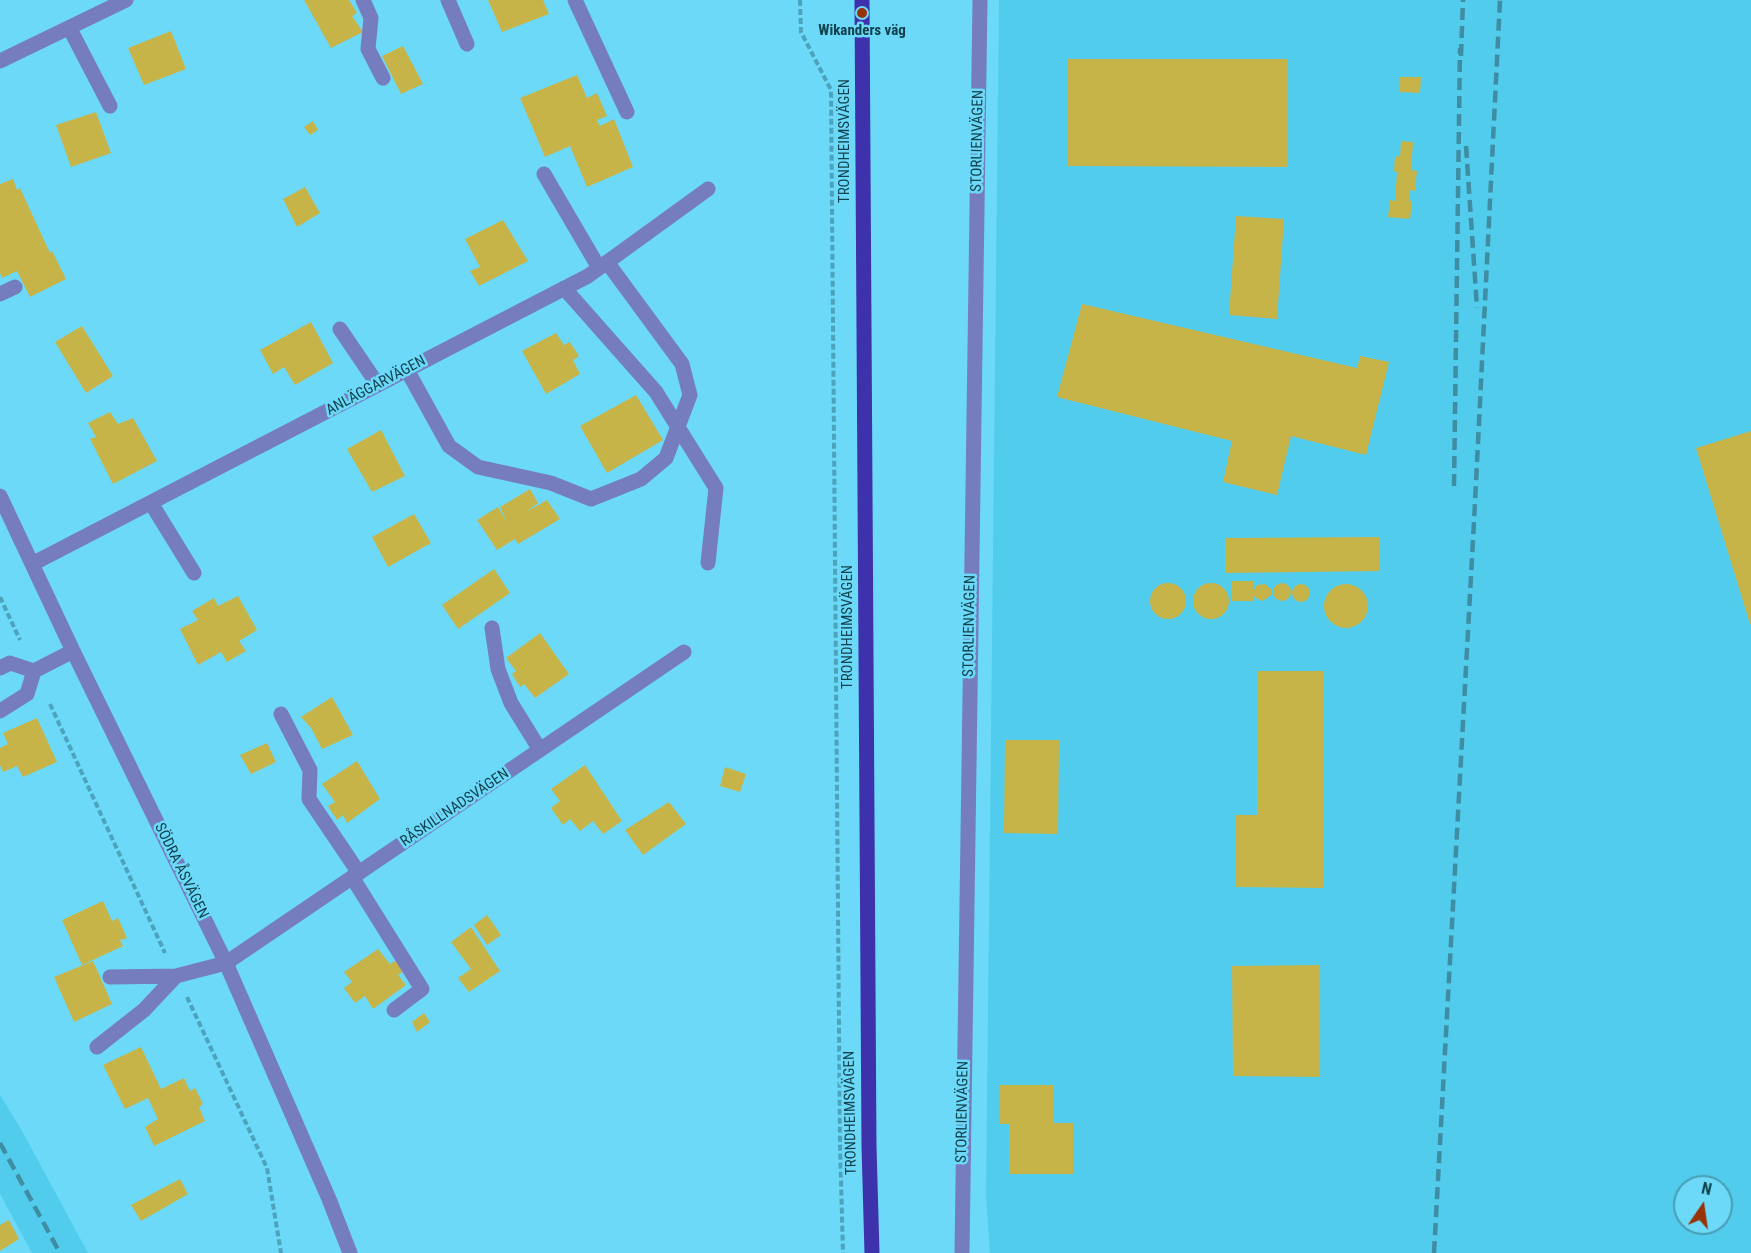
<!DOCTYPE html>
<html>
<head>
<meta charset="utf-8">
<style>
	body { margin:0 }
	#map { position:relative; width:1751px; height:1253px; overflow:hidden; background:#6cd9f8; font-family:"Roboto Condensed",sans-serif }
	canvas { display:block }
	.north { position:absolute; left:1673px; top:1175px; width:60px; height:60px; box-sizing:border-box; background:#6cd9f8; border:2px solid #489db4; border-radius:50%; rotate:13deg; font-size:16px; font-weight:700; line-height:24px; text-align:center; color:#12424e }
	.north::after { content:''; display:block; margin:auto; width:21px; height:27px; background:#983207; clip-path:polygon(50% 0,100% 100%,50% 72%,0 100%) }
</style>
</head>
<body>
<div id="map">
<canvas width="1751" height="1253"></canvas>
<div class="north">N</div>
</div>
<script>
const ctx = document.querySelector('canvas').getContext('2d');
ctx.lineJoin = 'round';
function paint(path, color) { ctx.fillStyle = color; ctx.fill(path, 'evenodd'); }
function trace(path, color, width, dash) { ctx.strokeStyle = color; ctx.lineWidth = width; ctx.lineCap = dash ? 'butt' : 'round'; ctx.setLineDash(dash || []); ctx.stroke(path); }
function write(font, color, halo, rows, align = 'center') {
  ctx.font = font + ' "Roboto Condensed",sans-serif'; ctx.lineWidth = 5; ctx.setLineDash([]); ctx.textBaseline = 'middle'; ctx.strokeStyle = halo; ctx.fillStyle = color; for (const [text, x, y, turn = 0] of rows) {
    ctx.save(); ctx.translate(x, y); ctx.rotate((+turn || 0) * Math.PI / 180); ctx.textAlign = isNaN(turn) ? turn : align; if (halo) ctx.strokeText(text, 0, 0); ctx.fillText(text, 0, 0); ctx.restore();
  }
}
const built = new Path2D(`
	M999 0H1751V1253H990L986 1196ZM1685 1187H1721V1223H1685Z
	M0 1095 21 1129 88 1253H32L0 1194Z`);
const building = new Path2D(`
	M304 0H349L357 13 352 16 363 32 331 48Z
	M488 0H543L549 14 502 32Z
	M171 31 186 69 144 85 128 48Z
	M403 46 423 84 401 94 382 56Z
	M1068 59H1287V167L1068 166Z
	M577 75 587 98 597 93 607 116 597 120 600 126 614 119 633 167 587 187 570 146 545 157 520 98Z
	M1399 77H1421L1420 93 1399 92Z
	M96 112 111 153 71 167 56 125Z
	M313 121 318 130 310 135 304 127Z
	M1401 141 1413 142 1411 170 1417 171 1415 191 1410 190 1409 201H1412L1410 219 1388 217 1390 200 1395 201 1397 172 1394 171 1395 156 1400 157Z
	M13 179 17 190 20 188 50 253 52 251 66 279 30 297 17 271 2 278 0 273V184Z
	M305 187 320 213 297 227 283 199Z
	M1236 216 1284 219 1277 319 1229 315Z
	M503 220 528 261 479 286 470 271 480 267 465 239Z
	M1082 304 1357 368 1360 356 1389 362 1366 455 1291 436 1277 495 1223 482 1232 441 1057 397Z
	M311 322 333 363 295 385 284 367 273 374 260 350Z
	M82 326 113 376 86 393 55 342Z
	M556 333 564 345 570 342 579 356 573 360 580 374 546 394 522 351Z
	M636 395 663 440 607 473 580 426Z
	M110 412 118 424 133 418 157 461 113 484 90 439 96 437 88 423Z
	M381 430 405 476 372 492 347 449Z
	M1751 431V624H1750L1696 448Z
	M530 489 538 503 526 512 547 500 560 519 518 544 515 539 497 550 477 520 498 507 507 522 500 507Z
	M414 514 431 543 388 567 372 537Z
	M1380 537V571L1225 573V538Z
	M494 569 510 593 458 629 442 605Z
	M1231 581H1254L1253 591 1257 585 1265 584 1271 589V595L1263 601 1256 598 1253 595V601H1231Z
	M1193 601a18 18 0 1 1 36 0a18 18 0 1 1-36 0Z
	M1150 601a18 18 0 1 1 36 0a18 18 0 1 1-36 0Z
	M1273 592a9 9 0 1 1 18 0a9 9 0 1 1-18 0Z
	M1292 593a9 9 0 1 1 18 0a9 9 0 1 1-18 0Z
	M1324 606a22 22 0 1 1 44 0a22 22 0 1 1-44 0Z
	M238 596 257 630 239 641 246 651 227 662 221 652 198 665 180 629 198 620 192 611 214 598 218 606Z
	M540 633 569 674 535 698 524 684 520 687 512 674 516 671 506 658Z
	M1258 671H1324L1323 888 1235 887V815H1257Z
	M332 697 353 735 322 749 311 728 301 717Z
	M37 718 57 762 23 777 17 766 3 772 0 765V748L8 744 3 733Z
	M1005 740H1059L1058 834 1004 833Z
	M267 743 276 762 251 774 240 755Z
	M357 761 380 799 347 823 343 815 337 820 328 806 335 802 322 784Z
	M585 765 622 821 603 834 593 821 580 831 570 819 563 825 551 808 560 801 551 789Z
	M725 767 746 774 740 792 720 786Z
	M669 802 686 824 643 855 625 830Z
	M103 901 112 921 118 918 127 938 120 940 123 946 82 965 62 920Z
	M487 915 501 935 487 945 474 925Z
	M471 927 500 971 469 992 458 978 471 969 451 942Z
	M378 949 390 964 398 959 405 970 398 975 406 985 373 1009 365 996 355 1003 344 988 352 982 344 972Z
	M93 961 112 1004 74 1022 54 977Z
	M1319 965V1077L1233 1076 1232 966Z
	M424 1013 430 1022 417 1032 412 1022Z
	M141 1047 161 1089 184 1078 190 1091 195 1088 203 1104 199 1107 205 1121 154 1146 145 1127 158 1119 148 1098 125 1109 103 1065Z
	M1000 1085H1053V1123H1073V1174H1009V1124H1000Z
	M180 1179 188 1194 141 1221 131 1205Z
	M9 1220 19 1239 0 1251V1225Z`);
const path = new Path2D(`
	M800 0 801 32 831 90 840 1143 843 1253
	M0 597 20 640
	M50 704 165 953
	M187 997 267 1168 281 1253`);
const minor = new Path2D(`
	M363 0 371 18 368 49 383 78
	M448 0 467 44
	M575 0 627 112
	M70 29 110 106
	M0 61 126 0
	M544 174 599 268
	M564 288 656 392 716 488 708 563
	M0 294 15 287
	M340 329 378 385
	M407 370 449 446 478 467 551 483 591 499 641 479 666 458 690 395 682 364 607 262
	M0 496 73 651 226 963 329 1199 350 1253
	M151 503 194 573
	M32 564 588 276 708 189
	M492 628 498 669 511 703 540 750
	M0 668 10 663 34 671
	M0 711 27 694 34 671 73 651
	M281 714 310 770 309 799 359 873
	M352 877 422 989 394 1010
	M110 977 176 976 226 963 684 652
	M97 1047 144 1010 176 976
	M962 1253 980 0`);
const major = new Path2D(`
	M862 0 869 1146 872 1253`);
const rail = new Path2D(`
	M1461 56 1463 0
	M1466 146 1477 308
	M1454 486 1460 48
	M0 1143 60 1253
	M1434 1253 1475 503 1500 0`);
const markers = [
	[862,13,6,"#983207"]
];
const poiNames = [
	["Wikanders väg",862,31]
];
const streetNames = [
	["TRONDHEIMSVÄGEN",845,141,-90],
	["STORLIENVÄGEN",978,141,-89],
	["ANLÄGGARVÄGEN",376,386,-28],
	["STORLIENVÄGEN",970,626,-89],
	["TRONDHEIMSVÄGEN",848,627,-90],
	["RÅSKILLNADSVÄGEN",455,808,-34],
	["SÖDRA ÅSVÄGEN",181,871,64],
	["STORLIENVÄGEN",963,1112,-89],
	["TRONDHEIMSVÄGEN",851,1113,-91]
];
paint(built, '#52cced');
paint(building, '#c7b449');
trace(path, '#4ca3bb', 4, [6, 3]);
trace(minor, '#767dbe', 15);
trace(major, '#3d31ac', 15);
trace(rail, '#3f8da2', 4.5, [12, 6]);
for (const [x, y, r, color] of markers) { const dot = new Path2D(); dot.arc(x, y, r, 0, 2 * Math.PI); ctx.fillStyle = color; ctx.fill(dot); trace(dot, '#6cd9f8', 2); }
write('bold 15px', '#12424e', '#6cd9f8', poiNames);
write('15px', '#12424e', '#6cd9f8', streetNames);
</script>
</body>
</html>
